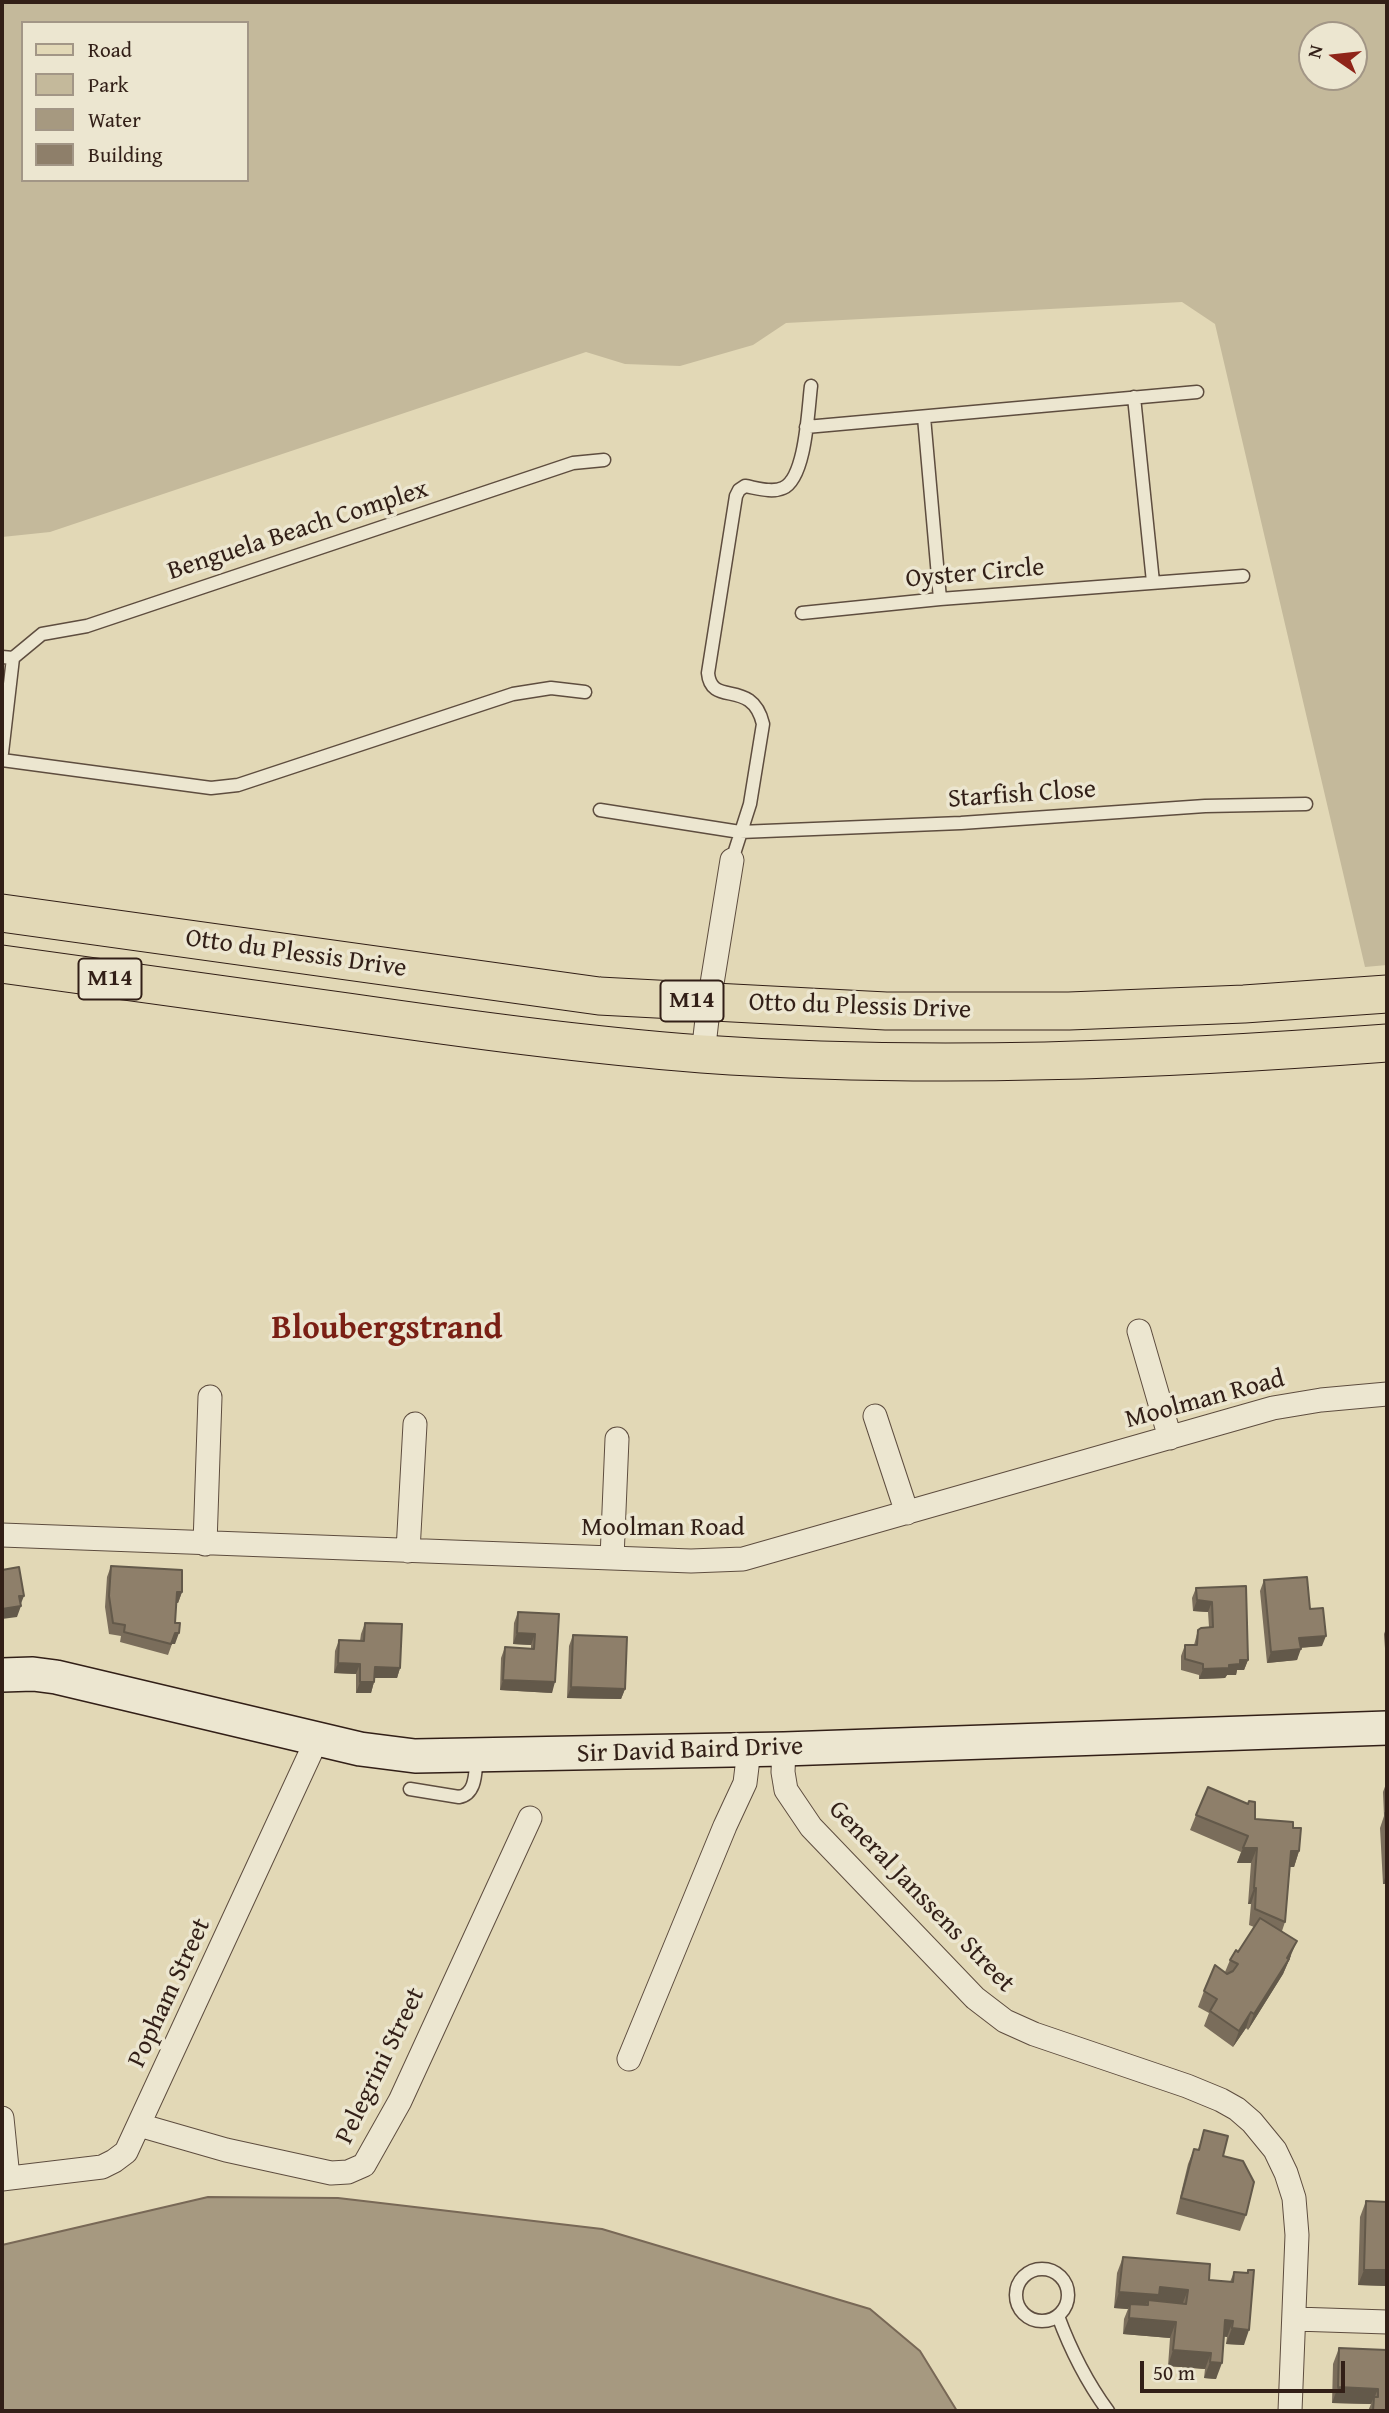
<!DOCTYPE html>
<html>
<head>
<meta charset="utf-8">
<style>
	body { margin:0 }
	#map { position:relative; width:1389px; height:2413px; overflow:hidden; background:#e2d8b6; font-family:"Gentium Book Plus",serif }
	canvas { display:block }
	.frame { position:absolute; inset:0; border:4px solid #321f17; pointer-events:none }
	.legend { position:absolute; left:21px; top:21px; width:228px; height:161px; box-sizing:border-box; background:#ece6d0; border:2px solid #a29686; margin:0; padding:9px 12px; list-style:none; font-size:21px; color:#321f17 }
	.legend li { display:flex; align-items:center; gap:14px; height:35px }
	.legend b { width:35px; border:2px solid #a29686 }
	.north { position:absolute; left:1298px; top:21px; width:70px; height:70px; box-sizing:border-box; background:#ece6d0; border:2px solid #a29686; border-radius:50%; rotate:284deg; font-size:19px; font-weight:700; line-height:28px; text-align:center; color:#321f17 }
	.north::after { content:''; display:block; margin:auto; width:24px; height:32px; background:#8f2418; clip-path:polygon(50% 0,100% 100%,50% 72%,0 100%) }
	.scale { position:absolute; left:1140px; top:2361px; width:205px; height:32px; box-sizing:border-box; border:4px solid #321f17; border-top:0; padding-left:9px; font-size:21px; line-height:24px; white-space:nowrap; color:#321f17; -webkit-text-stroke:5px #ece6d0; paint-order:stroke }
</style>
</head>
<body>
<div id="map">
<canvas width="1389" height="2413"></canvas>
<div class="frame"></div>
<ul class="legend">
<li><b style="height:9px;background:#e2d8b6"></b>Road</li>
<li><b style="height:19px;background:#c4b99b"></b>Park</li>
<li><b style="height:19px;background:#a69980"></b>Water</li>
<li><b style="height:19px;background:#8e7f6a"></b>Building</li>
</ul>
<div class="north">N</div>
<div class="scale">50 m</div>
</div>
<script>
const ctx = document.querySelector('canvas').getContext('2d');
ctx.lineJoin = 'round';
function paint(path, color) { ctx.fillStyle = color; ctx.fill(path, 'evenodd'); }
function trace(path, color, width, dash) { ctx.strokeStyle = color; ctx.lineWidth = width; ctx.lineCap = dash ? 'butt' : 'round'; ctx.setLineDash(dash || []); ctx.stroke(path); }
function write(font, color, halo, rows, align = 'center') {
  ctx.font = font + ' "Gentium Book Plus",serif'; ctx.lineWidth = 7; ctx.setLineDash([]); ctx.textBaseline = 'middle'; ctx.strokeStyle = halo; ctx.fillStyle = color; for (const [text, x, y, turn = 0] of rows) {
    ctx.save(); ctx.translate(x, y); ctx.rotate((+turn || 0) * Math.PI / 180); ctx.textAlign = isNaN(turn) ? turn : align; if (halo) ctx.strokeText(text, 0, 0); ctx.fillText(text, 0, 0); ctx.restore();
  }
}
const green = new Path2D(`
	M2 2H1387V965L1365 967 1215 324 1182 302 786 323 753 345 680 366 625 364 586 352 50 532 2 537ZM23 23H247V180H23ZM1312 35H1354V77H1312Z`);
const water = new Path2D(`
	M208 2197 338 2198 602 2229 870 2309 920 2351 957 2411H2V2245Z`);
const lane = new Path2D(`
	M1134 397 1153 582
	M924 417 940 599
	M806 427 1197 392
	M802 613 940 599 1243 576
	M2 657 13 658 42 634 87 626 573 463 604 460
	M2 753 13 658
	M2 760 211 788 238 785 513 694 551 688 585 692
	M600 810 740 832 961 823 1205 806 1306 804
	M732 860 750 804 763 724C752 677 711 708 708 673L736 496 739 490 745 486C757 488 772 493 783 488 806 478 808 409 811 386
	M410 1789 459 1797C477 1794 475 1771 477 1756
	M1016 2295a26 26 0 1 1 52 0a26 26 0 1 1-52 0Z
	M1058 2316C1071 2351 1086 2381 1108 2411`);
const street = new Path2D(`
	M703 1054 709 1002 732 860
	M1139 1331 1170 1438
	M875 1416 907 1513
	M2 1535 691 1561 743 1559 1273 1408 1321 1400 1387 1394
	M205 1544 210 1397
	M408 1551 415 1424
	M612 1558 617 1439
	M784 1749 783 1772 786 1790 811 1827 975 1998 1005 2021 1034 2034 1187 2086 1221 2100 1237 2109 1252 2122 1275 2150 1286 2173 1294 2198 1297 2235 1290 2411
	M629 2059 725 1826 745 1783 749 1750
	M2 2118 8 2178
	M139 2125 226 2150 331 2173 348 2172 364 2165 400 2101 530 1818
	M2 2179 102 2167 114 2161 126 2152 317 1739
	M1295 2319 1387 2322`);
const secondary = new Path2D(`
	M2 1675 33 1674 56 1677 360 1749 415 1756 784 1749 1387 1728`);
const primary = new Path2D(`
	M2 913 599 996 886 1011H1069L1244 1004 1387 994
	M2 964C117 980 233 996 348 1012 466 1029 584 1045 702 1054 931 1070 1159 1060 1387 1043`);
const wall = new Path2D(`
	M111 1566 182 1592 178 1603 176 1602 175 1644H172L168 1655 120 1642 121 1636 109 1634 105 1607 107 1577Z
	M1264 1580 1310 1609 1322 1646 1300 1648 1297 1660 1267 1663 1260 1591Z
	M1246 1586 1248 1660 1244 1670H1237L1236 1675H1227L1225 1678 1199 1679V1675L1181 1670V1656L1185 1645H1194L1198 1630 1209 1627 1208 1612 1193 1611 1192 1598 1196 1588Z
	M518 1612 559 1614 552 1693 500 1690 501 1658 505 1647 531 1649V1645L513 1644 514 1623Z
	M365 1623 400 1668 397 1678H375L371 1693H356V1674L334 1673 335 1651 339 1640 360 1641 361 1634Z
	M1387 1626V1677L1384 1634Z
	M573 1635 625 1689 621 1699 567 1698 569 1646Z
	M1387 1781V1884H1383L1380 1828 1384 1816 1383 1792Z
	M1196 1815 1255 1819 1293 1828 1299 1851 1294 1867H1290L1285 1922 1282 1931 1291 1956 1283 1974 1248 2030 1246 2028 1233 2047 1204 2026 1209 2013 1198 2007 1204 1991 1225 1972 1230 1960 1238 1952 1254 1927 1249 1925 1251 1904H1248L1251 1863H1237L1241 1852 1190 1830Z
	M1204 2130 1223 2156 1246 2215 1240 2231 1176 2214 1188 2164 1194 2149 1198 2150Z
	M1366 2201 1387 2286 1358 2285 1360 2217Z
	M1123 2257 1209 2280 1230 2282 1234 2272 1246 2273 1248 2270 1244 2345 1226 2344 1227 2337 1224 2336 1216 2379 1204 2378 1205 2369 1168 2366 1170 2338 1123 2334 1124 2319 1128 2309 1114 2308 1117 2273Z
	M1339 2348 1387 2350V2411H1368L1371 2404 1332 2403 1333 2364Z`);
const shadedWall = new Path2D(`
	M177 1592H182L178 1603 173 1602Z
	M19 1596H24L20 1606Z
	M1197 1600 1212 1602 1208 1612 1193 1611Z
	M21 1606 17 1617 2 1619V1609Z
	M175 1633H179L175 1644H171Z
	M517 1633 535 1634 531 1645 513 1644Z
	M1326 1636 1322 1646 1296 1648 1299 1638Z
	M1301 1649 1297 1660 1267 1663 1271 1652Z
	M1240 1660H1248L1244 1670H1237L1236 1675H1227L1225 1678 1199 1679 1203 1669Z
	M338 1663 360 1664 356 1674 334 1673Z
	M375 1667 400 1668 397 1678H371Z
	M503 1680 555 1682 552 1693 500 1690Z
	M360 1682H374L371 1693H356Z
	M571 1687 625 1689 621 1699 567 1698Z
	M1243 1848H1257L1251 1863H1237Z
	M1291 1851H1299L1294 1867H1285Z
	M1387 1871V1884H1383Z
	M1254 1888H1256L1251 1904H1248Z
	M1297 1941 1283 1974 1248 2030 1254 2014Z
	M1251 2012 1246 2028 1233 2047 1239 2031Z
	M1364 2270H1387V2286L1358 2285Z
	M1160 2287 1188 2290 1182 2305H1148V2300L1144 2310 1130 2304 1128 2309 1114 2308 1119 2292Z
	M1129 2318 1176 2322 1170 2338 1123 2334Z
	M1225 2320 1233 2321 1227 2337 1219 2336Z
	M1232 2328 1249 2330 1244 2345 1226 2344Z
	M1173 2350 1211 2353 1205 2369 1168 2366Z
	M1210 2362 1222 2363 1216 2379 1204 2378Z
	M1338 2387 1378 2389 1373 2401 1374 2397 1371 2404 1332 2403Z`);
const building = new Path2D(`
	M111 1566 182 1570V1592H177L175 1623H180L179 1633H175L171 1644 124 1632 125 1625 113 1623 109 1596Z
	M19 1567 24 1596H19L21 1606 2 1609V1570Z
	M1307 1577 1310 1609 1323 1608 1326 1636 1299 1638 1301 1649 1271 1652 1264 1580Z
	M1246 1586 1248 1660H1240V1664L1229 1665V1668L1203 1669V1664L1185 1659V1645H1197L1198 1630 1201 1628 1213 1627 1212 1602 1197 1600 1196 1588Z
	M518 1612 559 1614 555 1682 503 1680 505 1647 534 1649 535 1634 517 1633Z
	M365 1623 402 1624 400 1668 375 1667 374 1682H360V1664L338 1663 339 1640 364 1641Z
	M573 1635 627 1637 625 1689 571 1687Z
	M1208 1787 1248 1804 1249 1801 1255 1802V1819L1293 1822V1828H1301L1299 1851H1291L1285 1922 1255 1909 1256 1888H1254L1257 1848H1243L1248 1836 1196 1815Z
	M1385 1813H1387V1850Z
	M1260 1918 1297 1941 1287 1958 1289 1959 1254 2014 1251 2012 1239 2031 1210 2011 1217 1999 1204 1991 1215 1965 1227 1974 1233 1971 1238 1964 1230 1960 1236 1950 1238 1952Z
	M1204 2130 1228 2136 1223 2156 1243 2161 1254 2182 1246 2215 1181 2198 1194 2149 1199 2150Z
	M1366 2201 1387 2202V2270H1364Z
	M1123 2257 1210 2264 1209 2280 1233 2282 1234 2272 1248 2273V2270H1254L1249 2330 1232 2328 1233 2321 1225 2320 1222 2363 1210 2362 1211 2353 1173 2350 1176 2322 1129 2318 1130 2304 1148 2305V2300L1186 2304 1188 2290 1160 2287 1159 2295 1119 2292Z
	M1339 2348 1387 2350V2411H1373L1374 2397H1378V2389L1338 2387Z`);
const shields = [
	[110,979,63],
	[692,1001,63]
];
const shieldNames = [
	["M14",110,979],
	["M14",692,1001]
];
const streetNames = [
	["Benguela Beach Complex",298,531,-18],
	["Oyster Circle",975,574,-5],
	["Starfish Close",1022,795,-4],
	["Otto du Plessis Drive",296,954,8],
	["Otto du Plessis Drive",860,1007,2],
	["Moolman Road",1205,1400,-15],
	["Moolman Road",663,1528],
	["Sir David Baird Drive",690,1751,-2],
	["General Janssens Street",921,1897,46],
	["Popham Street",170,1993,-65],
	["Pelegrini Street",381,2066,-64]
];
const districtNames = [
	["Bloubergstrand",387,1330]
];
paint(green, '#c4b99b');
paint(water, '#a69980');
trace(water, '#786856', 2);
trace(lane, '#5e4d3f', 15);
trace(street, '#5e4d3f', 25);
trace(secondary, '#321f17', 36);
trace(primary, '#321f17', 39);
trace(lane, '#ece6d0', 12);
trace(street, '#ece6d0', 23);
trace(secondary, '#ece6d0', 33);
trace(primary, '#e2d8b6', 37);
paint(wall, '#7a6d5b');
paint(shadedWall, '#63594a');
paint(building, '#8e7f6a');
trace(building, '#63594a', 2);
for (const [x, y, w] of shields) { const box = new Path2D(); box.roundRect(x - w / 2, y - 20.5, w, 41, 5); ctx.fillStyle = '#ece6d0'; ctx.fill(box); trace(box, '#321f17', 2); }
write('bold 24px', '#321f17', null, shieldNames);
write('26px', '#321f17', '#ece6d0', streetNames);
write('bold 33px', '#7a1f14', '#ece6d0', districtNames);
</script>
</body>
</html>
